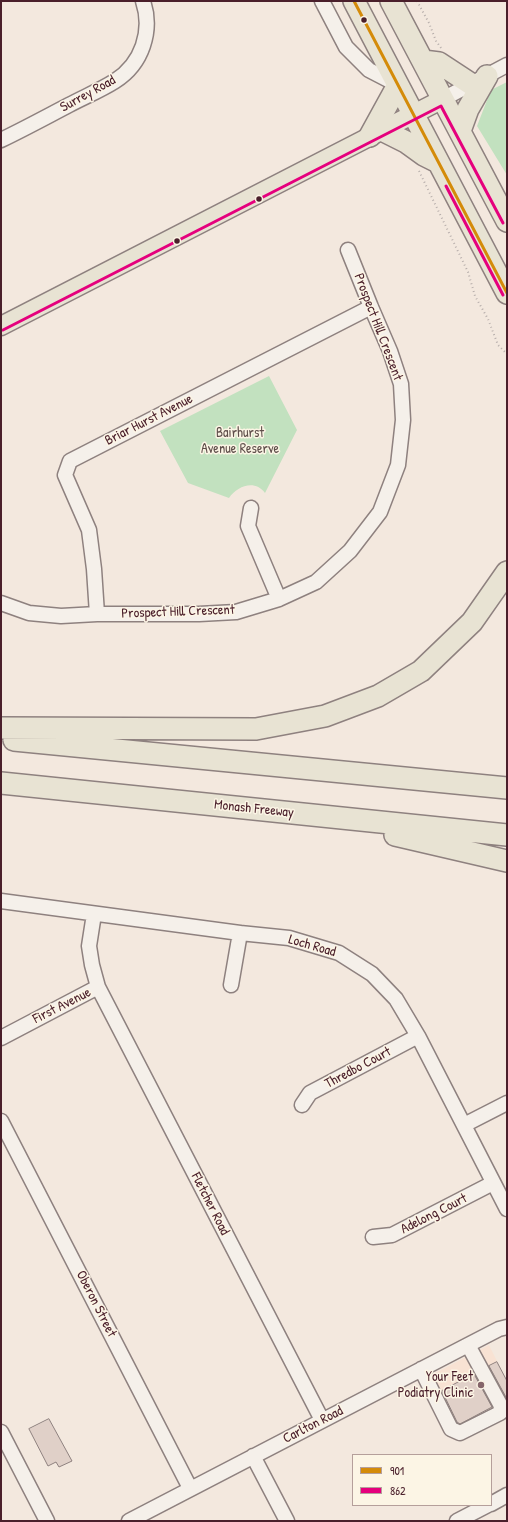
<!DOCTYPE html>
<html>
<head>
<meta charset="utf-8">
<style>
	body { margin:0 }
	#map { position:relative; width:508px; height:1522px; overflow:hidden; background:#f3e8de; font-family:"Patrick Hand",sans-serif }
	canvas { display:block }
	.frame { position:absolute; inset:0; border:2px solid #4a1f2b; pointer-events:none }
	.legend { position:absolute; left:352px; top:1454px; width:140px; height:52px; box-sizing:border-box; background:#fcf5e5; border:1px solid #b59f9b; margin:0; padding:5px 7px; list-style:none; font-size:12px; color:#4a1f2b }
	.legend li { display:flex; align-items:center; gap:8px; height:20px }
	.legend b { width:20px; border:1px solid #b59f9b }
</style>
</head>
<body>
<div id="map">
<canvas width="508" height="1522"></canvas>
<div class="frame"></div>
<ul class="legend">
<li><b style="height:5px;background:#d48b09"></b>901</li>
<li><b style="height:5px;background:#e5007d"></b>862</li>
</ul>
</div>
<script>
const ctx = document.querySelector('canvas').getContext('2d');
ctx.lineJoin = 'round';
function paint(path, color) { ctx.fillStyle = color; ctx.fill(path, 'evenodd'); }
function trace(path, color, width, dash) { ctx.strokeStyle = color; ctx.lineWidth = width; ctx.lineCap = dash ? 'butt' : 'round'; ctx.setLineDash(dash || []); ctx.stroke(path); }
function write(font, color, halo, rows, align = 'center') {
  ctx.font = font + ' "Patrick Hand",sans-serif'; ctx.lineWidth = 3; ctx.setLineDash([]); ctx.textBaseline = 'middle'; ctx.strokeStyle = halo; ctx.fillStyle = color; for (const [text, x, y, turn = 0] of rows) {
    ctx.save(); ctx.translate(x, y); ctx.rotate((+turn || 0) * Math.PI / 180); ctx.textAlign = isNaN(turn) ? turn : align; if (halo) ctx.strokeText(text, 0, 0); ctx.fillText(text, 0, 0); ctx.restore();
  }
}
const built = new Path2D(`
	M489 1345 507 1381V1413L454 1440 422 1380Z`);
const green = new Path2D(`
	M507 82V175L477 126 491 90Z
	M269 376 297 430 265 493C255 479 237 486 229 498L188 483 160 431Z`);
const building = new Path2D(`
	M497 1362 507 1381V1399L489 1366Z
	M474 1374 492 1407 460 1424 457 1422 442 1391Z
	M49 1419 72 1461 59 1467 56 1462 48 1466 29 1429Z`);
const path = new Path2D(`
	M417 1 429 23 436 41 441 48
	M419 171 468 272 475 296 488 319 498 345 507 354`);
const minor = new Path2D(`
	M322 1 346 47 369 70 398 85
	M443 99 507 65
	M1 140C24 129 46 117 69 105 84 97 101 90 115 81 142 64 153 31 143 1
	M251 508 248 526 279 599
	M1 603 29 613 61 616 97 614H199L236 612 279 599 316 582 350 551 380 512 398 465 403 420 401 384 390 351 371 307 348 250
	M97 614 94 569 89 530 65 475 70 461 371 307
	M1 901 240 933 289 938 339 953 372 974 396 999 418 1036 507 1209
	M231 985 240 933
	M98 987 322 1420
	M1 1038 98 987 92 965 89 946 94 914
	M302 1105 310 1093 418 1036
	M1 1121 190 1488
	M464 1125 507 1103
	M373 1237 392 1235 493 1183
	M421 1369 451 1429 460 1433 500 1413 501 1406 468 1345
	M1 1432 47 1521
	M253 1456 287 1521
	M491 1504 507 1495
	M129 1521 468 1345 499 1329 507 1327
	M457 1521 488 1505`);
const major = new Path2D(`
	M1 326 443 99`);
const highway = new Path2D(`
	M354 1 507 293
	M391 1 507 221
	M423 61 439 63 471 84
	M382 130 406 142 424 155 438 162
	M460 131 468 109 487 76
	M370 136 398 85
	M1 728 256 729 325 716 378 696 421 671 472 622 507 572
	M14 740 507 788
	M1 783 507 835
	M395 835 507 861`);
const bus1 = new Path2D(`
	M354 1 507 293`);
const bus2 = new Path2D(`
	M446 186 503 295
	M3 330 441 106 503 223`);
const markers = [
	[364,20,3.5,"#4a1f2b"],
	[259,199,3.5,"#4a1f2b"],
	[177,241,3.5,"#4a1f2b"],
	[481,1385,4,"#85656a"]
];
const streetNames = [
	["Surrey Road",88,94,-29],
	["Prospect Hill Crescent",378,327,69],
	["Briar Hurst Avenue",149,420,-27],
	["Prospect Hill Crescent",178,612,-2],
	["Monash Freeway",254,809,6],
	["Loch Road",312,946,16],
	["First Avenue",62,1006,-27],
	["Thredbo Court",358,1068,-28],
	["Fletcher Road",210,1204,63],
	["Adelong Court",434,1214,-27],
	["Oberon Street",96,1304,63],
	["Carlton Road",313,1425,-27]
];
const parkNames = [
	["Bairhurst",240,433],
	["Avenue Reserve",240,449]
];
const poiNames = [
	["Your Feet",473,1377],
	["Podiatry Clinic",473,1393]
];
paint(built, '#f8e2d3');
paint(green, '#c2e1bf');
paint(building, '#e0d0c8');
trace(building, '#8e817f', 1);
trace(minor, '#8e817f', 17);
trace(major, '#8e817f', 21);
trace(highway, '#8e817f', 24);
trace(path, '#b8afac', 2, [1, 3]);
trace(minor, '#f5f0ea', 14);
trace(major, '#e8e3d3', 18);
trace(highway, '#e8e3d3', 21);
trace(bus1, '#d48b09', 3);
trace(bus2, '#e5007d', 3);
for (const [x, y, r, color] of markers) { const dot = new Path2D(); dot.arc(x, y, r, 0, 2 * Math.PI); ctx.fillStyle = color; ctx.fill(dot); trace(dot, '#fcf5e5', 1.5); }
write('14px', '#4a1f2b', '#fcf5e5', streetNames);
write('14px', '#5e4e4a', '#fcf5e5', parkNames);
write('14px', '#4a1f2b', '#fcf5e5', poiNames, 'right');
</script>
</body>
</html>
